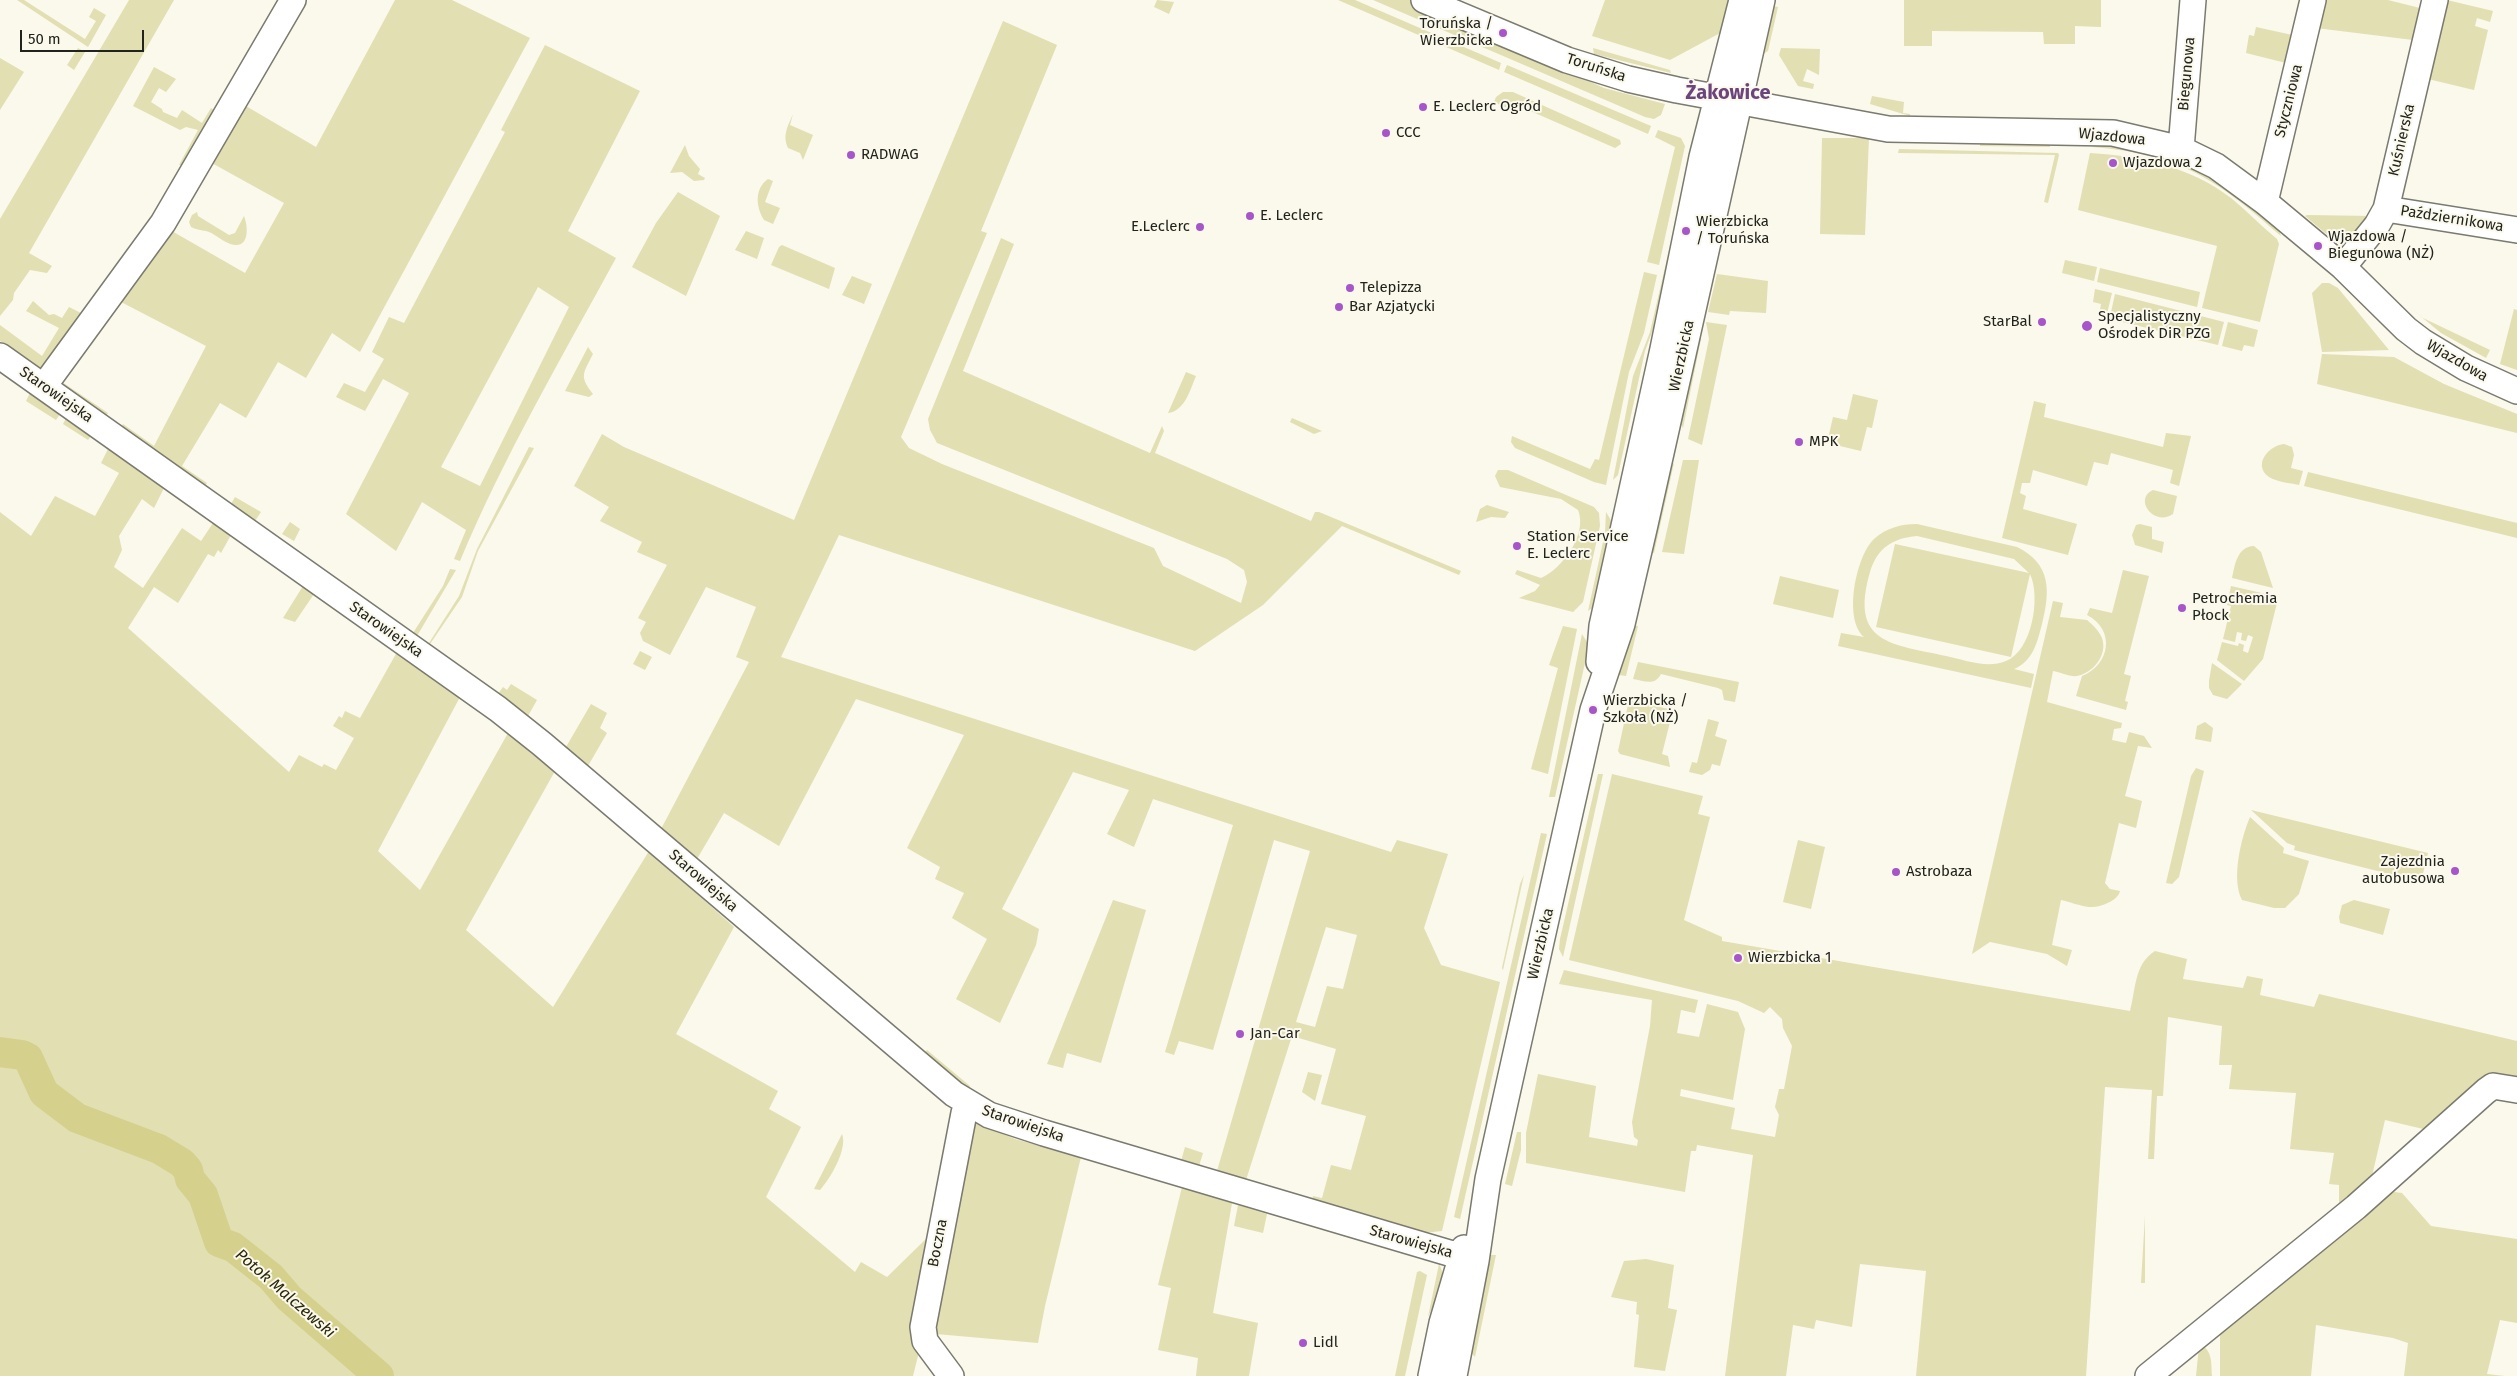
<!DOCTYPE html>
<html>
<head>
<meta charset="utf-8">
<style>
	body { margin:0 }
	#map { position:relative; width:2517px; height:1376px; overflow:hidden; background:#faf9ec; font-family:"Fira Sans",sans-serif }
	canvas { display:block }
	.scale { position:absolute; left:20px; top:30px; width:124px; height:22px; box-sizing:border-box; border:2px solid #23231e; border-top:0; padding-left:6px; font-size:15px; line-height:18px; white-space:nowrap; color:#23231e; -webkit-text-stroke:4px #faf9ec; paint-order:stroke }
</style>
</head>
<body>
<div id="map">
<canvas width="2517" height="1376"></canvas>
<div class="scale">50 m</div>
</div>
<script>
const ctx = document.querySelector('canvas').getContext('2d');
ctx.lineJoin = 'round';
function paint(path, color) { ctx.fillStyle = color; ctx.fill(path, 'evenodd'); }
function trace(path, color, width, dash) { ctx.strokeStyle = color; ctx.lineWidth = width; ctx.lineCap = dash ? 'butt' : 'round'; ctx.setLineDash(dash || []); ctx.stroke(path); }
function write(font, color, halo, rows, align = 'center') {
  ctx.font = font + ' "Fira Sans",sans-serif'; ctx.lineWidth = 4; ctx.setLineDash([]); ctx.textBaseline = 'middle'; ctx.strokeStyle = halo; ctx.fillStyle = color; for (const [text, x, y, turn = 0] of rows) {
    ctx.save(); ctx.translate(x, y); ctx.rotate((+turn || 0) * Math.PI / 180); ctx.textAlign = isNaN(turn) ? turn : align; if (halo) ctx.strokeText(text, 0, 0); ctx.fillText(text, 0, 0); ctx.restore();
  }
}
const green = new Path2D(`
	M17 0H24L85 39 96 21 89 17 94 8 106 15 88 47Z
	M129 0H174L29 253 52 266 47 273 30 270 14 293 13 300 0 316V219Z
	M395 0H452L530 38 360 352 332 333 306 378 278 362 246 418 220 403 182 466 207 483 205 486 121 428 123 424 154 446 206 346 121 302 104 317 62 382 108 413 106 416 58 382V379L107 307 137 275 170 230 245 273 284 203 210 162 212 148 239 102 316 147Z
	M1157 0 1174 2 1169 14 1154 7Z
	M1338 0H1355L1501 63 1499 70Z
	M1373 0H1411L1604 88 1665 104 1661 115 1654 119 1645 117Z
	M1605 0H1729L1722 32 1670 60 1592 36Z
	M1904 0H2101V27L2075 26V44H2044L2043 32 1932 31V46H1904Z
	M2322 0H2388L2420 8 2413 40 2316 28Z
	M2447 0 2493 11 2490 22 2477 18 2475 26 2488 30 2474 90 2428 79Z
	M1773 6 1778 7 1768 51 1760 56Z
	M1003 21 1057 45 981 231 987 233 901 437 909 448 942 464 1154 548 1163 566 1241 603 1247 582 1244 570 1227 559 937 443 930 430 928 419 1001 238 1014 244 963 371 1150 453 1162 426 1164 431 1155 453 1311 521 1315 512H1319L1461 571 1459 575 1342 526 1263 605 1195 651 839 535 781 657 1391 852 1397 840 1448 854 1424 928 1441 965 1500 982 1442 1231 1423 1233 1312 1200 1313 1196 1322 1198 1331 1165 1351 1170 1366 1116 1321 1104 1336 1049 1292 1036 1246 1180 1217 1171 1310 851 1274 840 1213 1050 1179 1041 1174 1055 1165 1052 1233 825 1153 799 1134 847 1107 834 1129 790 1073 772 1002 909 1039 929 1036 945 1000 1023 956 999 987 939 952 918 964 893 935 879 940 867 907 848 964 735 856 699 779 846 724 813 697 859 661 829 749 662 736 657 756 607 706 587 670 655 643 641 640 633 646 622 638 618 667 565 637 552 642 542 600 521 609 507 574 486 602 434 624 447 794 520ZM1326 927 1357 935 1343 989 1327 986 1315 1027 1296 1022Z
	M2256 27 2297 36 2290 64 2246 53 2249 35 2254 36Z
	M545 45 640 91 568 231 616 258C562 357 504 456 460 561L454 559 466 530 422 502 396 551 346 514 409 393 383 379 365 411 336 397 344 383 365 392 384 359 372 352 389 317 404 323 505 132 501 130ZM538 287 569 307 480 486 441 467Z
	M78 48 85 52 74 70 67 65Z
	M1593 48 1670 70 1671 73 1594 54Z
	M1781 48 1820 49 1819 75 1807 69 1803 81 1814 84 1813 89 1798 86 1779 55Z
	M0 58 24 72 0 110Z
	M1507 65 1651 126 1648 134 1504 72Z
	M154 67 176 79 166 92 159 88 151 102 162 109 163 112 177 118 182 110 202 123 211 108 219 114 185 165H179L198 130 186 127 180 130 133 106Z
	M1503 92H1513L1620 140 1621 144 1615 148 1519 106 1504 107 1494 102 1496 97Z
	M1872 96 1904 102 1903 113 1910 114V116L1870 104Z
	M793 114 790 125 813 135 803 160 800 153 788 148C782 135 788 126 793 114Z
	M1658 130 1681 138 1685 146 1659 265 1647 262 1675 147 1655 137Z
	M1822 138H1869L1865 235 1820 234Z
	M1980 142 2050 143V147L1980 146Z
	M2103 144C2142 147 2192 160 2224 184 2242 197 2260 213 2278 228L2281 236C2216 179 2181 154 2092 147Z
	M685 145 689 156 700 169 698 174 705 178 704 180 694 181 682 172 670 173Z
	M1899 149 2058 153 2059 155 2048 203 2044 202 2055 155 1898 153Z
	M2090 153C2140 156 2191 167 2231 198 2247 211 2261 226 2277 239L2279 244 2260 322 2202 308 2217 246 2078 210Z
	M768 179 773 181 765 202 780 208 773 224 764 220C756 207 754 189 768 179Z
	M678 192 720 216 686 296 632 267 656 223Z
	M197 212 198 216 229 235 235 233 244 216C249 229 249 252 228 243 221 240 214 233 206 231 201 230 197 230 191 227L189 222 192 215Z
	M2307 215 2371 216 2347 243H2337L2305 216Z
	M746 231 764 238 757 259 735 250Z
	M782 245 835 268 829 289 771 265 779 247Z
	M1669 250 1664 300 1645 351 1618 475 1613 480 1633 376 1650 332Z
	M2065 260 2097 267 2094 281 2062 273Z
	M2100 268 2200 292 2197 307 2097 282Z
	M1644 272 1657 275 1644 333 1629 372 1606 485 1594 482 1515 448 1511 442 1512 436 1590 469 1595 459 1599 460Z
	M1717 274 1768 281 1766 313 1730 311 1729 315 1708 312Z
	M852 276 872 284 864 304 842 295Z
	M2322 283H2329L2338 288 2389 350 2322 352 2312 293Z
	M2095 289 2112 293 2106 318 2099 316 2101 304 2093 302Z
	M2115 294 2224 322 2218 345 2114 320 2116 313 2111 312Z
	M33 301 49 315 54 314 62 318 69 307 83 314 42 372 0 341V325L42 356 59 328 26 311Z
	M2407 305 2423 318 2490 350 2486 358 2441 333Z
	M2514 309 2517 310V370L2500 364Z
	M1706 322 1727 325 1702 445 1688 439 1709 339Z
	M2228 322 2258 330 2254 347 2244 345 2242 351 2222 346Z
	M1698 327 1701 339 1683 428 1680 422Z
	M588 347 593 354C583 374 579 376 593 394L589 397 565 391Z
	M2322 354 2394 357 2444 384 2517 414V433L2317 384Z
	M1186 372 1196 376C1190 390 1185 411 1168 413Z
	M30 393 60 414 56 420 26 401Z
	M1853 394 1878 400 1872 428 1867 427 1861 451 1827 443 1833 417 1847 420Z
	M2034 401 2046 404 2044 417 2163 447 2166 433 2191 436 2179 486 2170 483 2173 470 2111 453 2108 465 2094 462 2087 486 2033 470 2030 483H2022L2020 493 2026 496 2023 509 2077 524 2068 555 2002 538Z
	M66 418 91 436 88 440 63 424Z
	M1292 418 1322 431 1314 434 1290 422Z
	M2284 444 2292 447 2294 455 2291 468 2303 471 2299 485C2290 483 2277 482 2269 477 2252 465 2269 445 2284 444Z
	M529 447 534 448 478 551 462 597 430 644 429 643 459 596 477 549Z
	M108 449 164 488 154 508 142 499 119 536 122 550 114 567 143 588 182 528 201 541 213 523 231 535 221 553 218 550 214 557 208 554 178 603 154 587 128 628 289 772 299 755 322 767 324 764 336 770 354 738 333 726 339 716 342 718 345 711 360 718 397 652 460 697 378 851 420 890 508 733 555 771 466 930 553 1007 649 851 734 927 676 1034 778 1091 769 1109 801 1127 766 1197 855 1272 861 1262 887 1277 932 1233 919 1352 913 1376H0V512L31 536 55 496 95 516 119 473 101 463Z
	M1683 460H1699L1684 554 1662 552Z
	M1674 463 1654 553 1648 552 1670 467Z
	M1498 470H1508L1594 507 1599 513 1600 526 1583 602 1573 612 1519 598 1535 591 1540 585 1515 574 1517 570 1541 578C1562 569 1588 534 1578 510L1561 499 1500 487 1495 476Z
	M2308 472 2517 523V538L2304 486Z
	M2153 490 2177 496 2173 514C2154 527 2133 499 2153 490Z
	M235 497 261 512 255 521 231 504Z
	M1487 505 1509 512 1505 518 1491 517 1476 522 1480 509Z
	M1606 512 1612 522 1595 606 1588 611 1605 533Z
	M290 522 300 529 294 541 282 534Z
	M1917 524 2017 547C2052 564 2050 592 2042 624 2037 643 2033 661 2014 669L2034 674 2031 688 1838 646 1841 633 1864 637C1843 619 1856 556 1874 539 1886 528 1901 524 1917 524ZM1917 536 2014 559 2029 573 1895 544 1876 627 2011 657 2030 574C2041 597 2032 651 2006 661 1987 669 1965 660 1946 656 1892 644 1849 644 1870 572 1877 548 1893 538 1917 536Z
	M2140 524 2152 527V539L2164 542 2162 553 2135 545 2132 535 2136 525Z
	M2254 546 2261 552 2273 588 2232 578C2235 564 2237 547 2254 546Z
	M450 569 456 570 417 636 413 633 443 586Z
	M2123 570 2149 576 2124 674 2131 676 2125 701 2128 702 2126 710 2076 696 2082 676C2110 665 2116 630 2087 615L2090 608 2112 613Z
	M1780 576 1839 590 1833 618 1773 604Z
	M303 586 314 594 295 622 283 618Z
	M2231 586 2275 596 2277 603 2263 659 2244 681 2217 660 2222 642 2238 646 2239 643 2244 645 2243 651 2248 653 2253 637 2248 635 2246 641 2241 640 2242 633 2237 632 2235 642 2223 639 2231 606 2227 605Z
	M2053 601 2063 603 2060 617 2087 620C2093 625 2099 631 2102 638 2108 655 2093 673 2077 676 2070 677 2060 672 2053 671L2047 702 2122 723 2121 728 2114 729 2112 740 2126 743 2129 732 2144 736 2152 748 2138 746 2125 796 2142 801 2136 828 2119 823 2105 883 2110 889 2120 891C2118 901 2099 908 2089 907 2080 906 2070 902 2061 900L2052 945 2072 950 2067 966 2047 954 1990 942 1972 954Z
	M1630 625 1638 626 1626 676 1619 675Z
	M1563 626 1577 629 1548 774 1531 769 1558 668 1549 665Z
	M1582 634 1587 642V654L1555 797H1549Z
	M640 651 652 657 645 670 633 664Z
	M1638 662 1739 682 1735 702 1724 700 1722 690 1718 688 1661 674C1655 686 1644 681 1633 679Z
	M2212 663 2242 684 2227 699 2213 695 2209 688V681Z
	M511 684 537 700 528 716 498 694 503 687 507 690Z
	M1629 700 1673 710 1662 754 1668 756 1670 767 1620 754 1618 751Z
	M591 704 607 713 600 728 607 733 588 766 566 747Z
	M1708 719 1719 722 1715 736 1727 740 1720 766 1712 764 1710 770 1702 775 1689 772 1692 762 1697 763Z
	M2205 722 2213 728 2211 742 2195 739 2197 726Z
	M2196 768 2204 771 2179 877 2172 884 2166 883 2191 776Z
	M1598 774H1603L1563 957 1559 949 1560 939Z
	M1612 774 1703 796 1698 814 1710 817 1684 920 1722 937V941L2130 1011C2136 989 2134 964 2155 951L2187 959 2183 979 2243 988 2247 976 2263 979 2260 995 2314 1007 2319 994 2517 1041V1083L2436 1132 2385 1120 2369 1189 2339 1212V1185L2329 1184 2334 1153 2290 1149 2296 1093 2229 1089 2232 1065H2219L2222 1026 2168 1017 2163 1096H2157L2154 1159H2148L2152 1090 2105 1087 2086 1376H1916L1926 1271 1860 1264 1852 1327 1816 1320 1814 1329 1793 1325 1786 1376H1725L1753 1155 1697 1145 1696 1151H1691L1685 1192 1526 1163V1133L1538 1074 1596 1086 1589 1137 1637 1146 1638 1140 1634 1137 1632 1122 1650 1026 1652 1000 1559 984 1564 970 1698 1000 1695 1013 1681 1010 1677 1033 1699 1037 1707 1004 1738 1012 1745 1029 1733 1100 1681 1089 1680 1096 1735 1108 1731 1129 1775 1137 1779 1115 1775 1107 1779 1089H1784L1792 1046 1783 1028 1782 1019 1770 1007 1764 1013 1738 1001 1569 960Z
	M2251 810 2428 853 2421 882 2294 850 2295 846 2287 843Z
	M2250 817 2284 848 2283 853 2309 861 2299 894 2285 908H2274L2242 900C2231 879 2241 838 2250 817Z
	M1541 833 1547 834 1460 1219 1454 1217Z
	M1798 840 1825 847 1811 909 1783 902Z
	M1524 875 1503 970 1502 968 1520 884Z
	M1113 900 1146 910 1101 1063 1067 1053 1063 1068 1047 1064Z
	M2354 900 2390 909 2383 935 2340 923 2339 917 2342 905Z
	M927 1050 970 1086 969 1089 924 1054Z
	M1308 1072 1322 1075 1315 1101 1302 1092Z
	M974 1121 1015 1139 1081 1157 1045 1306 1038 1343 936 1334 931 1337Z
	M1517 1132H1521V1150L1512 1186 1505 1184Z
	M842 1134C848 1149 830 1179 820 1190L814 1189Z
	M1185 1147 1203 1153 1199 1166 1181 1161Z
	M1182 1187 1232 1203 1213 1313 1258 1323 1249 1376H1196L1198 1358 1158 1350 1171 1288 1158 1285Z
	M2386 1191 2402 1193 2431 1226 2517 1239V1323L2500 1320 2487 1374 2505 1376H2404L2408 1343 2393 1338 2316 1325 2311 1376H2220V1326Z
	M1238 1205 1267 1214 1263 1233 1234 1226Z
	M2145 1216V1283H2141Z
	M1491 1255H1496L1475 1357 1470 1351 1471 1344Z
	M1646 1259 1674 1265 1668 1308 1677 1310 1665 1371 1634 1367 1639 1315 1636 1314 1637 1302 1611 1297 1624 1261Z
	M1439 1264C1449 1280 1435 1301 1428 1317Z
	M1420 1271 1427 1275 1405 1376H1395L1417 1272Z
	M2201 1345C2213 1351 2211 1364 2212 1376H2196L2199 1346Z`);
const river = new Path2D(`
	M0 1052 22 1055 28 1058 44 1093 77 1118 159 1149 182 1163 188 1170 190 1179 203 1195 219 1242 233 1247 271 1277 289 1298 379 1376`);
const minor = new Path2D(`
	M1424 0 1567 60 1628 79 1677 90 1888 129 2113 133 2181 149 2216 166 2265 202 2343 267 2406 329 2423 342 2466 368 2517 391
	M2181 149 2193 0
	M2265 202 2313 0
	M2386 209 2517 230
	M2343 267 2377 225 2386 209 2435 0
	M0 356 498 709 542 744 954 1094 989 1115 1044 1133 1476 1261
	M44 386 163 223 293 0
	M1599 662 1602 626 1663 349 1702 157 1742 0
	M951 1376 925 1341 923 1327 964 1113 969 1104
	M1431 1376 1442 1323 1464 1248
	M1454 1376 1476 1261 1488 1179 1510 1080 1593 710 1622 624 1644 529 1762 0
	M2148 1376 2356 1207 2486 1091 2493 1086 2517 1090`);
const markers = [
	[1503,33,5,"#a656c8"],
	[1423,107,5,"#a656c8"],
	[1386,133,5,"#a656c8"],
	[851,155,5,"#a656c8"],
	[2113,163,5,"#a656c8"],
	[1250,216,5,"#a656c8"],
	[1200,227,5,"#a656c8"],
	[1686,231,5,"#a656c8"],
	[2318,246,5,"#a656c8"],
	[1350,288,5,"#a656c8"],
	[1339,307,5,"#a656c8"],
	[2042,322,5,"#a656c8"],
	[2087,326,6,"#a656c8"],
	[1799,442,5,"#a656c8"],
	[1517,546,5,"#a656c8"],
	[2182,608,5,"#a656c8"],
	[1593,710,5,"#a656c8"],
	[2455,871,5,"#a656c8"],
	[1896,872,5,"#a656c8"],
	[1738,958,5,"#a656c8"],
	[1240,1034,5,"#a656c8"],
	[1303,1343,5,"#a656c8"]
];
const poiNames = [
	["Toruńska /",1493,24,"right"],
	["Wierzbicka",1493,41,"right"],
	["E. Leclerc Ogród",1433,107],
	["CCC",1396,133],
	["RADWAG",861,155],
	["Wjazdowa 2",2123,163],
	["E. Leclerc",1260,216],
	["Wierzbicka",1696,222],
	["/ Toruńska",1696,239],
	["E.Leclerc",1190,227,"right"],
	["Wjazdowa /",2328,237],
	["Biegunowa (NŻ)",2328,254],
	["Telepizza",1360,288],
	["Bar Azjatycki",1349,307],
	["Specjalistyczny",2098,317],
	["Ośrodek DiR PZG",2098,334],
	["StarBal",2032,322,"right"],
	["MPK",1809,442],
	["Station Service",1527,537],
	["E. Leclerc",1527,554],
	["Petrochemia",2192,599],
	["Płock",2192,616],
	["Wierzbicka /",1603,701],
	["Szkoła (NŻ)",1603,718],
	["Zajezdnia",2445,862,"right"],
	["autobusowa",2445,879,"right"],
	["Astrobaza",1906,872],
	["Wierzbicka 1",1748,958],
	["Jan-Car",1250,1034],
	["Lidl",1313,1343]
];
const streetNames = [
	["Toruńska",1596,68,18],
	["Biegunowa",2187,74,-85],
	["Styczniowa",2289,101,-76],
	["Wjazdowa",2112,137,6],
	["Kuśnierska",2402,140,-77],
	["Październikowa",2452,219,9],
	["Wierzbicka",1682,356,-78],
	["Wjazdowa",2457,361,30],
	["Starowiejska",56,395,35],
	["Starowiejska",386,630,35],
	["Starowiejska",703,881,41],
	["Wierzbicka",1541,944,-77],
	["Starowiejska",1023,1124,19],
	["Starowiejska",1411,1242,16],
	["Boczna",938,1243,-79]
];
const waterNames = [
	["Potok Malczewski",285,1294,41]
];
const districtNames = [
	["Żakowice",1728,93]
];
paint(green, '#e2dfb2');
trace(river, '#d5d08c', 30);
trace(minor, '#7a7a6e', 28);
trace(minor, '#fff', 25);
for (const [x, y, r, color] of markers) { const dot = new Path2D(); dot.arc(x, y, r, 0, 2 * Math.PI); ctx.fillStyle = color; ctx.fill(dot); trace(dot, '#faf9ec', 2); }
write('15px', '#23231e', '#faf9ec', poiNames, 'left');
write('15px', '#23231e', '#faf9ec', streetNames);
write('italic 16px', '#2d2a0c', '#faf9ec', waterNames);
write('bold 20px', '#6c457e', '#faf9ec', districtNames);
</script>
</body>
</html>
